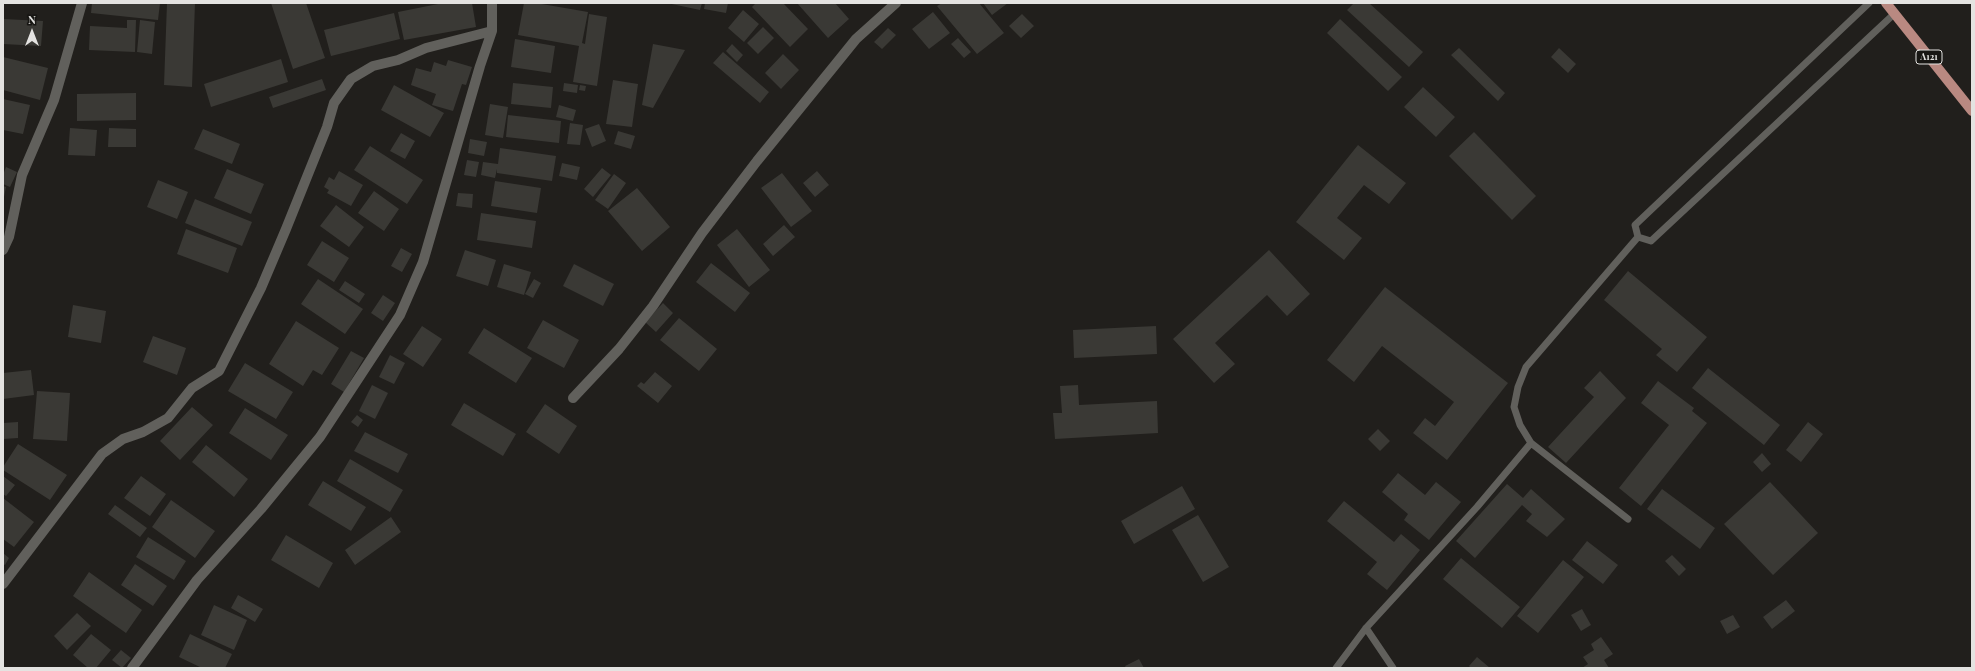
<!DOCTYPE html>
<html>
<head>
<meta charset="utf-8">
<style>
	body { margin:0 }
	#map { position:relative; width:1975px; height:671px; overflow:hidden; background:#211f1c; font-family:"Playfair Display",serif }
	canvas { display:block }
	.frame { position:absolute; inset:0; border:4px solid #e4e3e1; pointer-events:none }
	.north { position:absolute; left:12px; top:12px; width:40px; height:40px; -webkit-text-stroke:3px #171613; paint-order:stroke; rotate:0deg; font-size:11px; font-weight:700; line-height:16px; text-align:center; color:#e4e3e1 }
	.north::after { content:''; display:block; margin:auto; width:14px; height:18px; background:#e4e3e1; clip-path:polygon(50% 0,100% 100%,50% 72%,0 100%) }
</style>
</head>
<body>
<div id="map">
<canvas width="1975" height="671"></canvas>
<div class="frame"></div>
<div class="north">N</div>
</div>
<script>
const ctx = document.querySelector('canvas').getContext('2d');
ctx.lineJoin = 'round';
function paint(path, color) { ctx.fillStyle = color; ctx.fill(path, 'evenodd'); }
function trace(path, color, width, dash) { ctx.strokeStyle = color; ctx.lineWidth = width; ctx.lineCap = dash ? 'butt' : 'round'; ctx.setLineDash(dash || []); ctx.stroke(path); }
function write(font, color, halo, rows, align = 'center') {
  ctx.font = font + ' "Playfair Display",serif'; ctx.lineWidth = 3; ctx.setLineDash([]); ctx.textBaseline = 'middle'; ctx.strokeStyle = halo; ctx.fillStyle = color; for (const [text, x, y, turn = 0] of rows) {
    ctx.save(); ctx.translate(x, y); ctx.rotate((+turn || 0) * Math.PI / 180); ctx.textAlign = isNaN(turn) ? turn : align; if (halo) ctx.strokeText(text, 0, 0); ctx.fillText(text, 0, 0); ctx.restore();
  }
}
const building = new Path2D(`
	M92 3H160L158 20 91 13Z
	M167 3H195L192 87 164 85Z
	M271 3H306L325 58 293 69Z
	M443 3H472L476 27 404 40 398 12Z
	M524 3H536L588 12 582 43 585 44 589 14 607 17 597 86 573 82 579 46 518 35Z
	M667 3H702L700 10Z
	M705 3H728L726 13 704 9Z
	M756 3H783L808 29 790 47 752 7Z
	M797 3H835L849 19 828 38Z
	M942 3H979L1004 33 977 54 937 6Z
	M983 3H1008L992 15Z
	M1354 3H1369L1423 52 1409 67 1347 10Z
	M743 10 759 24 744 42 728 28Z
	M933 12 950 33 929 49 912 29Z
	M394 13 400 39 331 56 324 30Z
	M1022 14 1034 26 1021 38 1009 26Z
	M3 19 43 21 41 46 3 44Z
	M1340 19 1402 77 1388 91 1327 33Z
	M127 20H136L135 52 89 50 90 26 127 28Z
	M140 20 155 22 152 54 137 52Z
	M763 27 774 38 758 54 747 43Z
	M888 28 896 35 882 49 874 42Z
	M958 38 971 52 964 58 951 44Z
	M515 39 555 46 551 73 511 67Z
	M653 44 685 50 653 108 642 105Z
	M732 44 743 55 737 62 726 51Z
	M1459 48 1505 93 1498 101 1451 55Z
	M1559 48 1576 64 1568 73 1551 57Z
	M723 52 769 92 760 103 713 63Z
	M783 54 799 70 781 89 765 73Z
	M3 57 48 68 40 100 3 90Z
	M281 59 288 82 211 107 204 84Z
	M448 60 472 67 466 85 462 84 453 111 432 105 436 94 411 85 416 68 431 72 434 62 446 66Z
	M322 79 326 90 273 108 269 97Z
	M613 80 638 84 632 127 606 124Z
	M513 83 553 87 551 108 511 104Z
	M564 83 578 85 577 93 563 91Z
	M394 85 444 113 430 137 381 110Z
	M580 85 586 86 585 91 579 90Z
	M1423 87 1455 117 1436 137 1404 107Z
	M136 93V120L77 121V94Z
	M3 99 30 105 23 134 3 130Z
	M490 104 508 107 503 138 485 135Z
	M559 105 576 110 573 121 556 117Z
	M508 115 561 121 559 143 506 137Z
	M570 123 583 125 580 145 567 144Z
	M599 124 606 141 592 147 585 129Z
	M70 128 97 130 95 156 68 155Z
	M109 128 136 129V147H108Z
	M203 129 240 144 232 164 194 149Z
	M618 131 635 136 631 149 614 144Z
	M1474 132 1536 196 1512 220 1449 156Z
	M401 133 415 141 405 159 390 151Z
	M470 139 487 142 484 156 468 153Z
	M1358 145 1406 183 1389 204 1364 185 1337 218 1362 238 1344 260 1296 222Z
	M370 146 423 180 407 204 354 170Z
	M500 148 556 156 552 181 497 173V169L495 178 481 175 483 162 498 164Z
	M467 160 479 162 476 177 464 175Z
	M562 163 580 167 577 180 559 176Z
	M6 167 17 172 10 187 3 184V175Z
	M602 168 611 175 593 197 584 189Z
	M227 169 264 184 251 214 214 198Z
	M339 171 363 185 351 206 327 193 329 190 324 187 329 177 334 180Z
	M817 171 829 185 815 197 803 183Z
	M782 173 812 211 791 227 761 188Z
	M614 174 626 183 608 209 595 200Z
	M158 180 188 192 177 219 147 207Z
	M495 181 541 188 537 213 491 206Z
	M3 186 6 187 4 197H3Z
	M637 188 670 227 642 251 608 211Z
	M374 191 399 209 384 231 358 213Z
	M458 193 473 194 472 208 456 206Z
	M195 199 252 222 242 246 185 223Z
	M336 205 364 227 349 247 320 226Z
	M481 213 536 221 532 248 477 240Z
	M784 225 795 237 773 256 763 244Z
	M186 229 237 248 228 273 177 254Z
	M737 229 770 270 749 287 717 245Z
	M322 241 349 258 334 282 307 265Z
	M401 248 412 254 402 272 391 266Z
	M465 250 496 260 488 286 456 276Z
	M1269 250 1310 294 1287 316 1267 295 1215 343 1235 364 1214 383 1173 339Z
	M711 263 750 293 735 312 696 282Z
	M504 264 531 272 524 295 497 287Z
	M574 264 614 284 603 306 563 286Z
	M1628 271 1707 337 1677 372 1656 355 1662 349 1604 300Z
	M318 279 363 309 345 334 301 304Z
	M534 279 541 283 533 298 525 294Z
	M345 281 365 294 359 303 339 290Z
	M1385 287 1508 383 1447 460 1413 433 1425 418 1435 426 1454 402 1382 346 1354 382 1327 360Z
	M383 295 395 303 383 321 371 313Z
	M663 303 673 313 656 332 645 322Z
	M73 305 106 311 101 343 68 337Z
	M679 318 717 349 699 371 660 340Z
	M543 320 579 340 564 368 527 348Z
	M296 321 339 348 322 375 313 370 303 386 269 364Z
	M422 326 442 339 423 367 403 354Z
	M1156 326 1157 354 1074 358 1073 330Z
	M484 328 532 358 516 383 468 353Z
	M153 336 186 348 177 375 143 362Z
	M351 351 364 358 344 392 331 384Z
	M390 355 405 363 394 384 379 377Z
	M245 363 293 392 276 419 228 391Z
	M1708 368 1780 425 1764 445 1692 388Z
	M31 370 34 395 3 399V373Z
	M1600 371 1626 398 1566 463 1548 447 1594 397 1584 388Z
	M655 372 672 386 658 403 637 386 641 382 644 384Z
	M1658 381 1694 408 1692 411 1707 423 1641 506 1619 488 1669 425 1641 403Z
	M372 385 388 393 375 419 359 411Z
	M1078 385 1079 405 1157 401 1158 433 1055 439 1053 413H1062L1060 386Z
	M37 391 70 393 67 441 33 439Z
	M464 403 516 434 503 456 451 425Z
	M545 404 577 426 559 454 526 432Z
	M192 407 213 425 180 460 160 441Z
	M245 408 288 435 271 460 229 433Z
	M357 415 363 420 358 427 351 422Z
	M18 422V438L3 439V423Z
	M1808 422 1823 434 1801 462 1786 450Z
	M1378 429 1390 441 1380 451 1368 439Z
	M365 432 408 454 398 473 354 451Z
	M18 444 67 475 50 500 3 470V467Z
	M206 445 248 479 234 497 192 462Z
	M1762 453 1771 464 1762 472 1753 462Z
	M350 459 403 490 390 512 337 481Z
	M1398 473 1425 495 1436 482 1461 502 1429 540 1404 520 1408 514 1382 492Z
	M3 476 15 485 6 496 3 494Z
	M141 476 166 494 150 516 124 498Z
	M323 481 366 507 351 531 308 505Z
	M1770 482 1818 533 1773 575 1724 524Z
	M1507 484 1523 498 1531 489 1565 519 1547 537 1526 521 1532 514 1522 505 1475 558 1456 541Z
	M1182 486 1195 509 1134 544 1121 521Z
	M1662 489 1715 528 1700 549 1647 509Z
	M3 498 34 522 14 547 3 539Z
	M171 500 215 531 195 558 152 527Z
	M1344 501 1394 542 1401 534 1420 550 1387 590 1367 574 1377 562 1327 521Z
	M115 505 147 528 140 537 108 514Z
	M1198 515 1229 567 1203 582 1172 530Z
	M391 517 401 532 355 565 345 550Z
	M286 535 333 563 319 588 271 560Z
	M148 537 186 561 174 580 136 557Z
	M1587 541 1618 565 1603 584 1572 560Z
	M3 553 9 558 5 565 3 564Z
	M1672 555 1686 569 1679 576 1665 561Z
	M1461 558 1520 607 1502 628 1443 579Z
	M1563 560 1584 577 1538 633 1517 616Z
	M135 564 167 586 153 606 121 585Z
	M89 572 142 610 126 633 73 596Z
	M238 595 263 609 255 622 231 608Z
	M1786 600 1795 611 1772 629 1763 617Z
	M214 605 247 620 234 650 201 635Z
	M1582 609 1591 625 1581 631 1571 615Z
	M77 613 91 626 67 650 54 636Z
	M1733 615 1740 627 1727 634 1720 621Z
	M91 634 111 650 96 668H88L73 655Z
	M190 634 232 654 225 668H202L179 657Z
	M1601 637 1613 654 1604 660 1609 668H1582L1588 664 1583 657 1594 650 1591 644Z
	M121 650 131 658 122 668 112 660Z
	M1477 657 1490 668H1471L1469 666Z
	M1139 659 1144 668H1126L1125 666Z`);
const service = new Path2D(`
	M1638 237 1651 241 1894 14
	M1638 237 1635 225 1869 3
	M1628 519 1531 443 1520 425 1514 407 1518 387 1526 367 1638 237
	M1366 628 1393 668
	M1336 668 1366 628 1477 507 1531 443`);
const minor = new Path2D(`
	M3 250 9 237 22 175 54 100 82 3
	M573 398 619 349 653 306 702 233 757 161 835 65 856 39 896 3
	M3 584 102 454 123 439 143 432 168 418 192 388 219 371 261 288 286 229 327 127 334 103 351 79 373 66 398 60 426 48 492 31
	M132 668 197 580 261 509 320 437 400 315 423 262 480 66 492 31V3`);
const primary = new Path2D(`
	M1886 3 1972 111`);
const shields = [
	[1929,57,26]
];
const shieldNames = [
	["A121",1929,57]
];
paint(building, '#3a3935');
trace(service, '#61605c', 7);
trace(minor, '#61605c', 10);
trace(primary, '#b98981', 10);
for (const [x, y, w] of shields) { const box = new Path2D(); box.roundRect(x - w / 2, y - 7, w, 14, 3); ctx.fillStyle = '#171613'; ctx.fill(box); trace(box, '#e4e3e1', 1); }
write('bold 9px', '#e4e3e1', null, shieldNames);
</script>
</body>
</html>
